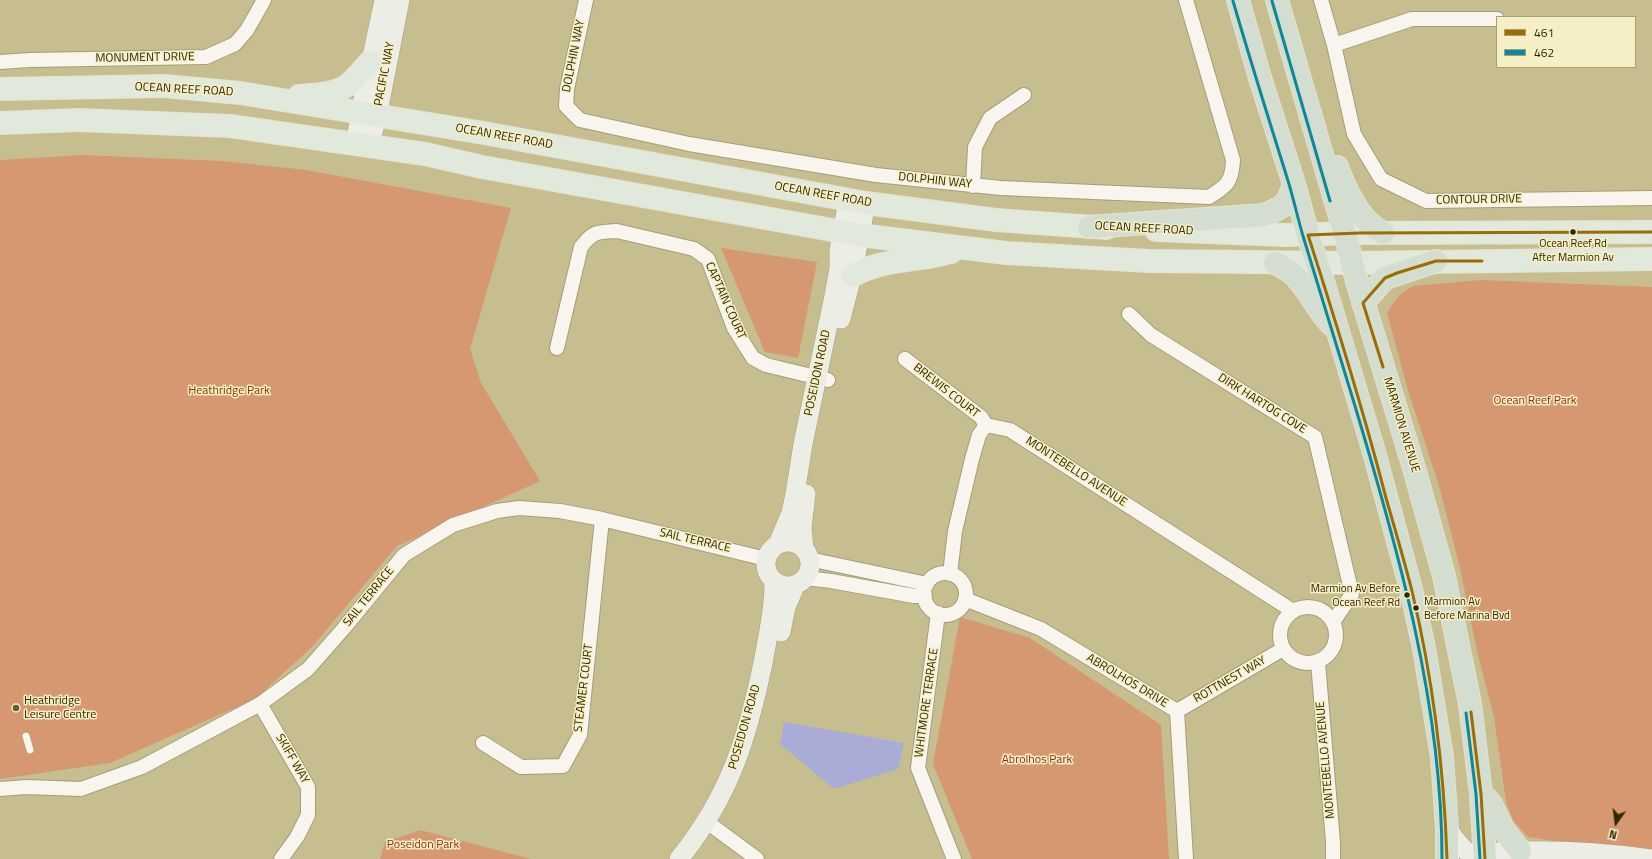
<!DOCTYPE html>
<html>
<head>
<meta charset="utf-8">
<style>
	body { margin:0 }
	#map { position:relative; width:1652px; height:859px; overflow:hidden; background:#c7be8f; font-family:"Titillium Web",sans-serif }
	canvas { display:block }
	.legend { position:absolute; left:1496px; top:16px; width:140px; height:52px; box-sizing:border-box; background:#f6eec4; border:1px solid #a69e76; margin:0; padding:5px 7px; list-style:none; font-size:12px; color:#2e2701 }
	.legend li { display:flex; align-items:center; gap:8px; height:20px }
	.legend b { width:20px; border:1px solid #a69e76 }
	.north { position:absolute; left:1596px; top:803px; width:40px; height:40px; -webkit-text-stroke:3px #f6eec4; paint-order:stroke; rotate:194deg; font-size:11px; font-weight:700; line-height:16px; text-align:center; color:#2e2701 }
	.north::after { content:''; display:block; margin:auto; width:14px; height:18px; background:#2e2701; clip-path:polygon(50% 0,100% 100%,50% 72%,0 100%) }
</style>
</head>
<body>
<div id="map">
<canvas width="1652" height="859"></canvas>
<ul class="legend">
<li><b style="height:5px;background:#9d6d00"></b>461</li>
<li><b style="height:5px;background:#0c889b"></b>462</li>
</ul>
<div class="north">N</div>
</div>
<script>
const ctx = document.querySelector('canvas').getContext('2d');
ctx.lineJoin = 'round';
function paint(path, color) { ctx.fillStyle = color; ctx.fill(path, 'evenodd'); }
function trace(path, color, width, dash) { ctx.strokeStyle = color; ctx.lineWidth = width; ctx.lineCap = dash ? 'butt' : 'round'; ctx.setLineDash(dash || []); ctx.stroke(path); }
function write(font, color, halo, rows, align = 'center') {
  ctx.font = font + ' "Titillium Web",sans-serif'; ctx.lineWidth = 3; ctx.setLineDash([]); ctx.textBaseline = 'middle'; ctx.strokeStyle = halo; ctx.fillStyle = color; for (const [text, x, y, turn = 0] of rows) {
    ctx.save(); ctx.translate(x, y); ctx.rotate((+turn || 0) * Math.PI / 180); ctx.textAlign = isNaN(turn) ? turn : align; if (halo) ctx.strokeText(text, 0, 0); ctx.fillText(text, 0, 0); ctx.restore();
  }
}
const green = new Path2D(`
	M82 155 222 161 306 170 511 208 470 349 481 383 540 481 397 546 313 646 255 699 110 763 0 779V160Z
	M721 248 817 262 798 358 765 352Z
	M1481 280 1652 287V854L1598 848 1528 837 1513 820 1506 802 1494 717 1477 651 1460 568 1440 489 1408 390 1387 313 1400 294 1413 286Z
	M960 617 1030 638 1161 725 1169 859H972L933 764Z
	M420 830 531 859H380L385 842Z`);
const water = new Path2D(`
	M784 722 904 743 898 769 834 789 780 744Z`);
const lane = new Path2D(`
	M26 736 30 750`);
const street = new Path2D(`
	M586 0 567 89 566 106 580 120 689 144 876 175 1001 188 1209 197C1227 186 1232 182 1233 160L1186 0
	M1321 0 1334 45 1354 134 1381 179 1426 201 1652 198
	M1334 45 1412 19H1497
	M0 62 30 60 206 57 235 44 247 30 264 0
	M973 186 975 147 990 118 1024 95
	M1129 314 1151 335 1315 437 1352 594 1333 622
	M557 348 581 247C593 231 597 232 617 231L694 249 708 259 734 328 753 358 766 365 828 380
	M905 359 981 417 986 425
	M809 559 927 584
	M924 594a21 21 0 1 1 42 0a21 21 0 1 1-42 0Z
	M950 574 955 531 972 459 979 435 986 425 1010 430 1293 611
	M805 578 831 581 914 596H925
	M965 599 1041 629 1177 711 1186 859
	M1280 635a28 28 0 1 1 56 0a28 28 0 1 1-56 0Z
	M938 613 918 768 954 859
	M1318 662 1333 842V859
	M260 704 308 787V815L297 837 281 859
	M1177 711 1283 649
	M483 743 521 767 563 766 580 735 602 519
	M0 789 26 787 81 789 142 767 260 704 308 669 344 628 404 555 453 525 497 511 519 508 560 511 602 519 766 559
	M707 822 757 859`);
const secondary = new Path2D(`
	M355 145 364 94 384 0
	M369 147 377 117 400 0
	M841 319 852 276 866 203
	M766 564a22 22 0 1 1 44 0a22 22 0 1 1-44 0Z
	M778 544 791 513 795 494 803 444 834 296 839 268V251L848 200
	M804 549 802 528 806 494
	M781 632 786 607 795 586
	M1447 828C1455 839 1464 853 1479 859
	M679 859C729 797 747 740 763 663 768 635 774 609 774 581
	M1488 859 1496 852C1547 849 1601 852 1652 859`);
const primary = new Path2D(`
	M0 89 164 86 240 93 484 133 866 203 996 220 1107 228
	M299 96C315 95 335 94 348 85 356 79 363 69 370 62
	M0 123 79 120 230 126 425 154 482 167 860 235 1006 253 1149 261 1351 263 1652 259
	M1156 230 1285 235 1360 233 1652 232
	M852 276C874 263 896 262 921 258 931 257 941 254 951 252`);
const highway = new Path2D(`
	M1238 0 1260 78 1294 184 1308 235 1322 278 1374 452 1411 589 1424 648 1442 757 1447 828V859
	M1277 0 1345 234 1356 278 1414 468 1444 576 1470 704 1481 794 1485 859
	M1337 167C1344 186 1354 208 1368 222 1373 226 1378 230 1383 233
	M1089 227 1264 215C1285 206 1287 206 1294 184
	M1275 263C1281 266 1289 270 1294 275 1309 289 1316 309 1331 324
	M1363 303 1385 278 1436 261
	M1482 794 1491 804 1503 829 1520 851`);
const bus1 = new Path2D(`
	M1383 367 1363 303 1385 278 1397 273 1436 261H1482
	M1471 712 1481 794 1485 859
	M1447 859C1444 769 1433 679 1412 591 1404 560 1395 529 1386 498 1363 409 1336 322 1308 235L1360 233 1652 232`);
const bus2 = new Path2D(`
	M1233 1C1251 63 1270 123 1289 184 1294 201 1298 219 1303 236 1320 293 1338 349 1355 406 1399 553 1442 704 1442 859
	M1272 1 1330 201
	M1466 713 1476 794 1480 859`);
const markers = [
	[1573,232,3.5,"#2e2701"],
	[1407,595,3.5,"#2e2701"],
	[1416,608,3.5,"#2e2701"],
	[16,708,4,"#645c33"]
];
const busNames = [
	["Ocean Reef Rd",1573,244],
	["After Marmion Av",1573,258],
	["Marmion Av Before",1400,589,"right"],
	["Ocean Reef Rd",1400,603,"right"],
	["Marmion Av",1424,602,"left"],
	["Before Marina Bvd",1424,616,"left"]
];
const streetNames = [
	["DOLPHIN WAY",574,56,-79],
	["MONUMENT DRIVE",145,58,-1],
	["PACIFIC WAY",385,74,-79],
	["OCEAN REEF ROAD",184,90,3],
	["OCEAN REEF ROAD",504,137,10],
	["DOLPHIN WAY",935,181,6],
	["OCEAN REEF ROAD",823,195,10],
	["CONTOUR DRIVE",1479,200,-1],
	["OCEAN REEF ROAD",1144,229,3],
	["CAPTAIN COURT",725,301,66],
	["POSEIDON ROAD",818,373,-78],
	["BREWIS COURT",946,391,38],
	["DIRK HARTOG COVE",1262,404,32],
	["MARMION AVENUE",1401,425,73],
	["MONTEBELLO AVENUE",1076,472,33],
	["SAIL TERRACE",695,541,13],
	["SAIL TERRACE",369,597,-51],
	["ROTTNEST WAY",1230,680,-30],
	["ABROLHOS DRIVE",1127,681,31],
	["STEAMER COURT",584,688,-83],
	["WHITMORE TERRACE",927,703,-82],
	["POSEIDON ROAD",745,727,-74],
	["SKIFF WAY",292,759,60],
	["MONTEBELLO AVENUE",1326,760,-95]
];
const parkNames = [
	["Heathridge Park",229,391],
	["Ocean Reef Park",1535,401],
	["Abrolhos Park",1037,760],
	["Poseidon Park",423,845]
];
const poiNames = [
	["Heathridge",24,701],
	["Leisure Centre",24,715]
];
paint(green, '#d59871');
paint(water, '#a8acd6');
trace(lane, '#a59e78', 8);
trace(street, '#a59e78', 16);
trace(secondary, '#a59e78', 20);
trace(primary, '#e6e2cd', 24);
trace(highway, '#e6e2cd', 24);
trace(lane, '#f7f5ee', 7);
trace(street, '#f7f5ee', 14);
trace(secondary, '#eceee6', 19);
trace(primary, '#e1e8dc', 22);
trace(highway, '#d4ded0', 22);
trace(bus1, '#9d6d00', 3);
trace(bus2, '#0c889b', 3);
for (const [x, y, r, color] of markers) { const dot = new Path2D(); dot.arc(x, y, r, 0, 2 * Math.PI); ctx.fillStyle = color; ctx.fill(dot); trace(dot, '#f6eec4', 1.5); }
write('11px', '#2e2701', '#f6eec4', busNames);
write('12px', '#2e2701', '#f6eec4', streetNames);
write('12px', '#902e09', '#f6eec4', parkNames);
write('12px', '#2e2701', '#f6eec4', poiNames, 'left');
</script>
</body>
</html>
